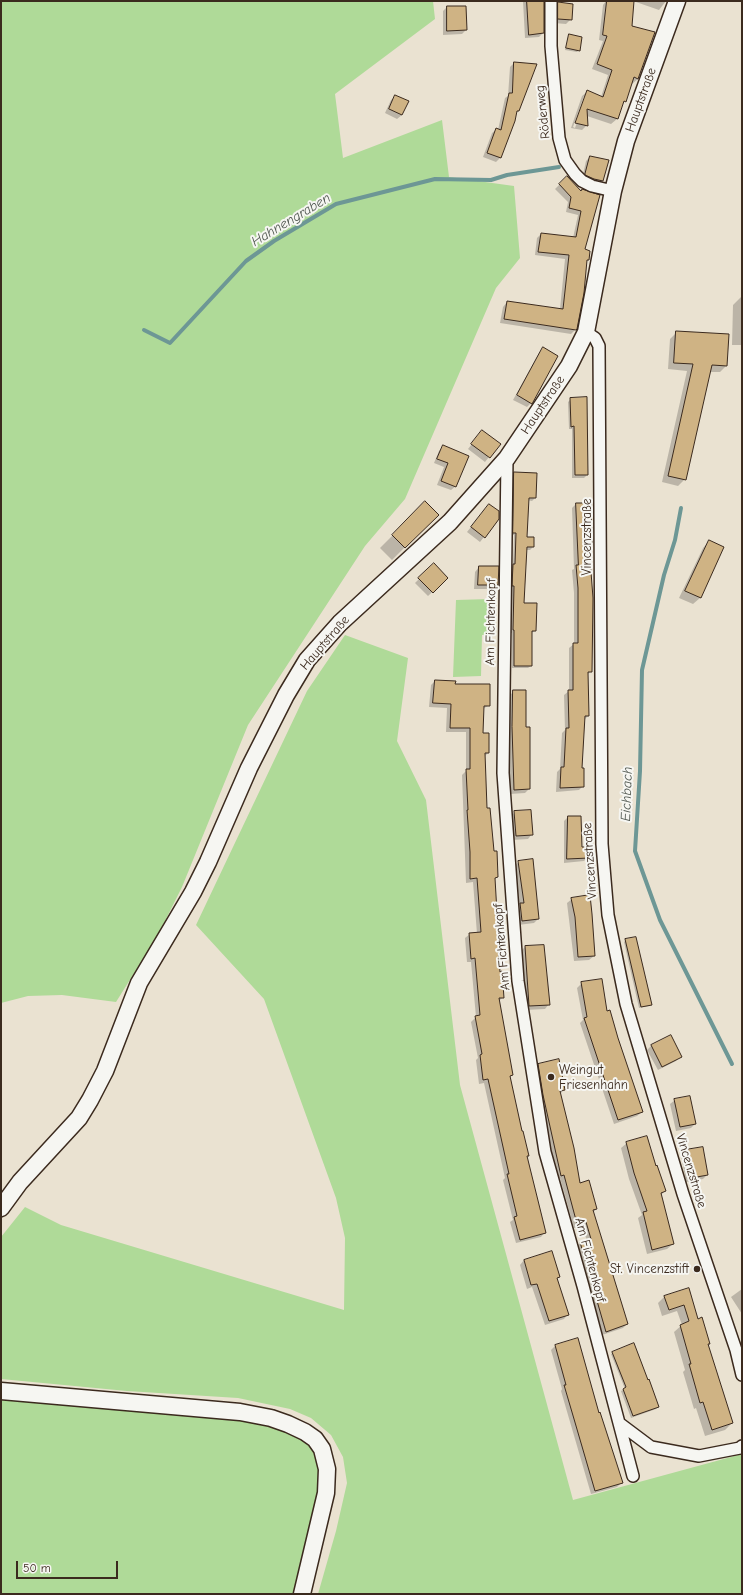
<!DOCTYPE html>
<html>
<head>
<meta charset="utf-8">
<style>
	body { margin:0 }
	#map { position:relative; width:743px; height:1595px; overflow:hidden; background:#eae2d1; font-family:"Comic Neue",sans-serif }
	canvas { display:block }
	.frame { position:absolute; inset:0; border:2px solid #3b2a1e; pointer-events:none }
	.scale { position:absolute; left:16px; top:1561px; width:102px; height:18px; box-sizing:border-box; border:2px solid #3b2a1e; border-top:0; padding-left:5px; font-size:12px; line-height:14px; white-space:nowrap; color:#3b2a1e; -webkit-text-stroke:3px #f6f6f2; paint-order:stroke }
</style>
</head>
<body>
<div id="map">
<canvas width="743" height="1595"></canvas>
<div class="frame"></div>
<div class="scale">50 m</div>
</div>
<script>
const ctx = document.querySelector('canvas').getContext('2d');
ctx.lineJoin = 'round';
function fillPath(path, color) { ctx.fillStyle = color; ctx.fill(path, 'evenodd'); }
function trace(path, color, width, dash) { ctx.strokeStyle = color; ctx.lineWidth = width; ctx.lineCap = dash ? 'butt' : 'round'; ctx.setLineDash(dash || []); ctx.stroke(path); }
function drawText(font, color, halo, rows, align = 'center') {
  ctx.font = font + ' "Comic Neue",sans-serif'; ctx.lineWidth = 4; ctx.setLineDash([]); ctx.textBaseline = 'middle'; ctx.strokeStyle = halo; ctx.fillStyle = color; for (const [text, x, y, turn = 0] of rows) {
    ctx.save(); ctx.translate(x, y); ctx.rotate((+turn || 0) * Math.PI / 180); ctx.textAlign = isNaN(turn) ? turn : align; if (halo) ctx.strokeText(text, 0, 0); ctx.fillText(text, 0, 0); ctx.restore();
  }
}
fillPath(new Path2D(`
	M1 1H433L435 19 335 94 343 158 442 120 449 177 514 186 520 258 496 288 405 499 365 546 248 725 182 887 158 935 116 1002 62 995 28 996 1 1003Z
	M490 599 492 634 482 635 481 676 453 677 456 600Z
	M345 635 408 658 397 741 426 800 460 1085 573 1500 742 1454V1594H318L336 1531 347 1483 343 1457 331 1435 311 1418 290 1409 238 1398 127 1391 1 1379V1237L25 1207 61 1225 344 1310 345 1238 336 1198 264 999 196 925 307 691Z
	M1 1396 236 1417 268 1425 303 1438 316 1456 321 1473 319 1495 296 1594H1Z`), '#afda98');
fillPath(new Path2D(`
	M523 1H542L543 33 539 37 525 38Z
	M606 1H666L659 10 633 1 631 26 638 79 632 84 631 83 625 101 621 105 617 119 611 124 587 116V125L582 130 571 128 582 96 588 91 601 97 608 75 592 69 603 41 599 40 603 5ZM584 96H586L575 128 573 127Z
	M558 3 571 19 566 24 554 23V7Z
	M447 7 466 30 462 34 443 35V11Z
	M569 35 579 50 577 52 565 50 568 37Z
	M514 63 518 111 516 112 500 158 496 162 483 157 492 133 497 129 498 130 505 98 508 96 510 67Z
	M396 96 402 115 397 119 385 113 391 100Z
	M590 157 607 161 602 181 598 185 582 179 586 161Z
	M567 177 581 191 584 250 588 260 586 262 575 330 571 334 500 323 503 307 507 302 560 309 565 259 535 255 537 238 541 234 573 238 578 215 566 212 568 202 555 189Z
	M742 235V261H741Z
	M742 296V345H732L733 305Z
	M677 332 726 366 720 372H710L685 479 678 486 662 482 687 371 668 369 670 339Z
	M543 349 531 403 527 407 513 400 539 353Z
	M571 399 587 475 584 478H572V429H569L568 402Z
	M482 431 499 444 485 462 468 449Z
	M443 447 456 486 451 490 437 485 444 467 434 463 439 451Z
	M514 473 535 498 532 501 527 500 526 538H533V547L530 550H526L523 604 535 631 531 633V666L528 668H512V633H511L512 588H510V568L513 565 514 535H511L512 476Z
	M425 503 437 515 392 560 380 548Z
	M576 504 591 545 588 548 591 671 587 675 588 716 584 720 581 769 583 786 579 790 556 792 557 772 560 769 562 733 565 730 564 695 569 691V648L574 644V593L572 570 574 569 572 508Z
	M485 509 498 519 480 542 467 532Z
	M709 541 723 548 700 598 693 604 679 598 703 548Z
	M434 564 447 578 428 596 415 583Z
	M479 567 497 585 493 589H474L475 572Z
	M435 681 455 682 454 685 489 705 483 709 482 734 488 753 484 757 486 810 497 877 494 880 495 914 499 973 503 997 499 1001 512 1075 510 1077 521 1132 528 1156 526 1157 545 1232 541 1237 516 1243 510 1222 513 1220 503 1180 505 1178 484 1083 479 1084 476 1060 478 1058 471 1022 476 1017 471 962H467L465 938 470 934H477L473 882 466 883 462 775 466 771V732H446L447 708 429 707 431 685Z
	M514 691 525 728 529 789 525 793 510 794 508 732 509 696Z
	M515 812 532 834 528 839 512 840 510 817Z
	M568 817 581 848 588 857 584 861 564 863V821Z
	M519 862 538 919 534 923 518 925 516 908 519 905 514 866Z
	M572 899 594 956 589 960 574 961 567 903Z
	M626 940 650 1004 649 1006 639 1008 624 942Z
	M543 946 549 1004 545 1009 525 1010 521 951 525 947Z
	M582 983 607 1012 642 1112 637 1116 614 1124 580 1023 583 1020 577 988Z
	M652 1045 680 1057 676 1061 658 1070 647 1050Z
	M539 1065 564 1090 560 1094 579 1184 596 1209 593 1213 627 1324 623 1328 602 1335 576 1247 580 1243 587 1241 582 1226 574 1228 560 1178 557 1179 539 1099 535 1069Z
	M675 1100 695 1124 691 1128 676 1131 670 1104Z
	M627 1143 655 1167 665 1191 661 1195 673 1244 667 1249 647 1254 638 1218 642 1215 629 1179 621 1148Z
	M686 1151 707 1175 703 1179 686 1182 681 1155Z
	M524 1260 559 1276 556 1279 568 1314 564 1319 545 1325 532 1287 527 1289 520 1265Z
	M688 1289 698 1320 709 1344 707 1345 732 1423 725 1430 705 1436 696 1408 694 1409 683 1372 685 1370 674 1332 682 1325 677 1311 662 1316 658 1303 665 1296Z
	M742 1289V1314L731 1297Z
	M555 1346 598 1414 622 1482 617 1487 591 1494 561 1391 562 1389 551 1350Z
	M613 1353 658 1407 656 1409 631 1418 621 1391 625 1389 611 1354Z`), '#0003');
trace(new Path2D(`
	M144 330 170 343 246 261 274 241 336 204 435 179 491 180 507 175 559 167
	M681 508 675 540 664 575 642 670 640 771 635 851 660 920 732 1064`), '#6d9795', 4);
const building = new Path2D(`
	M527 1H544V33L529 35Z
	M607 1H634L632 26 655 32 638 79 634 77 626 102 624 101 618 119 587 109 588 126 575 123 587 90 603 97 612 70 597 64 607 36 603 35Z
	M558 2 573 4 572 20 558 19Z
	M447 6H466L467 30 447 31Z
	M569 34 582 37 580 51 566 48Z
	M514 62 537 64 519 111H517L515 121 501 158 487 153 496 128 501 130 509 93H512Z
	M395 95 409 101 402 115 389 109Z
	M590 156 609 160 603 181 594 179 585 175Z
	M567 176 581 191 582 189 600 195 585 249 590 251 589 260H587L584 293 577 329 576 330 504 319 507 301 563 309 569 255 538 252 541 233 576 237 581 211 569 208 571 197 559 184Z
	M676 331 729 334 727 366 712 365 686 480 668 476 693 364 674 363Z
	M543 347 558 356 532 404 517 395Z
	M587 397 588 475H575L574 426 571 427 570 398Z
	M482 430 501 444 490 458 471 444Z
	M443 445 469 456 456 487 441 481 448 463 437 459Z
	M514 472 537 473 536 498H529L527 537H534V547H527L524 603H537L536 631H532V666H514V630H513L514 586H512L513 564H515L516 533H513Z
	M425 501 439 515 405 548 392 535Z
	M576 503H591L592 545 589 546 593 598 592 672H588L589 716H585L582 768H584V787L560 788 561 767H564L566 728H569L568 690H573V643H578V588L576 565H578Z
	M489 504 499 511V519L485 538 471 527Z
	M709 540 724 547 701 598 685 591Z
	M434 563 448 578 433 593 418 578Z
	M479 566H499L498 585H478Z
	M435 680 456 681 455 684H490V706H484L483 733H489V753H485L487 808H490L494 851H497L498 877 495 878 497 913H496L500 972 502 971 504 998H499L513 1075 510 1076 522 1131H523L529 1156H527L546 1233 520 1240 514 1217 517 1216 507 1174H509L488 1079 483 1080 480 1055 482 1054 475 1016 480 1015 475 958 471 959 469 933 481 932 477 878 470 879V852L467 810H468L466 769H470V728H450L451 704 433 703Z
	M513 690H526V727H530V789L514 790 512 727Z
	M531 810 533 835 516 836 514 811Z
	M568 816H581L582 847H589V858L567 859Z
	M533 859 539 919 522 921 520 903H524L518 861Z
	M590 895 592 914 595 956 578 957 575 917 571 898Z
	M636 937 652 1005 641 1007 625 939Z
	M544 945 550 1005 529 1006 525 946Z
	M602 979 607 1011 610 1010 618 1038 643 1112 618 1120 584 1018 587 1017 581 982Z
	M671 1035 682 1057 662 1067 651 1045Z
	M559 1059 565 1090 560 1091 574 1148 580 1183 589 1180 597 1209 593 1210 628 1324 606 1332 580 1242 591 1239 586 1222 577 1224 564 1175 561 1176 543 1095 538 1064Z
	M690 1096 696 1124 680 1127 674 1099Z
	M647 1136 656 1166 657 1165 666 1191 661 1193 674 1244 652 1250 643 1212 647 1211 634 1173 626 1142Z
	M703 1147 708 1175 691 1178 685 1150Z
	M552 1251 560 1277 557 1278 569 1315 549 1321 537 1284 531 1285 524 1260Z
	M689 1288 698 1319 702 1317 710 1344H708L733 1423 712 1430 703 1402 700 1403 689 1364H691L680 1325 689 1321 684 1305 669 1310 664 1296Z
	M578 1338 599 1413 600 1412 623 1483 595 1491 574 1419 564 1385H566L555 1345Z
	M634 1343 648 1380 649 1379 659 1407 633 1416 623 1389 626 1387 612 1352Z`);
fillPath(building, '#cfb384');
trace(building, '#3b2a1e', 1);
const street = new Path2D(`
	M551 1V46L559 138 565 160 575 174 582 181 592 186 613 191
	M586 332 595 338 599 346 602 844 608 915 626 1004 683 1194 736 1350 742 1375
	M507 458 503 773 518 981 545 1152 583 1286 619 1423 651 1447 699 1456 740 1448 742 1446
	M619 1423 633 1476`);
const secondary = new Path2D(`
	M1 1208 20 1182 79 1118 90 1100 105 1071 139 983 193 892 208 862 249 768 286 695 307 660 340 623 450 522 507 458 569 366 586 332 613 191 626 141 677 1
	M1 1391 240 1412 271 1418 288 1424 305 1432 315 1439 322 1449 327 1469 326 1493 302 1594`);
trace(street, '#3b2a1e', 14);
trace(secondary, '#3b2a1e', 19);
trace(street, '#f6f6f2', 11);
trace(secondary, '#f6f6f2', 16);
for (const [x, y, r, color] of [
	[551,1077,4,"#3b2a1e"],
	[697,1269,4,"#3b2a1e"]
]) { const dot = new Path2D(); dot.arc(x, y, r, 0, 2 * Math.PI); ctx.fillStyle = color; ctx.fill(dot); trace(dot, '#f6f6f2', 1.5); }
drawText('13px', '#3b2a1e', '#f6f6f2', [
	["Hauptstraße",641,100,-70],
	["Röderweg",543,112,-96],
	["Hauptstraße",543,405,-56],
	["Vincenzstraße",587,537,-90],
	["Am Fichtenkopf",491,622,-89],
	["Hauptstraße",325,643,-49],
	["Vincenzstraße",590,861,-94],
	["Am Fichtenkopf",502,947,-95],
	["Vincenzstraße",691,1171,73],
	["Am Fichtenkopf",590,1260,75]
]);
drawText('13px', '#3b2a1e', '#f6f6f2', [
	["Weingut",559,1070],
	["Friesenhahn",559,1085],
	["St. Vincenzstift",689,1269,"right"]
], 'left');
drawText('italic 14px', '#505750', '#f6f6f2', [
	["Hahnengraben",291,220,-31],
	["Eichbach",627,794,-88]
]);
</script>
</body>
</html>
